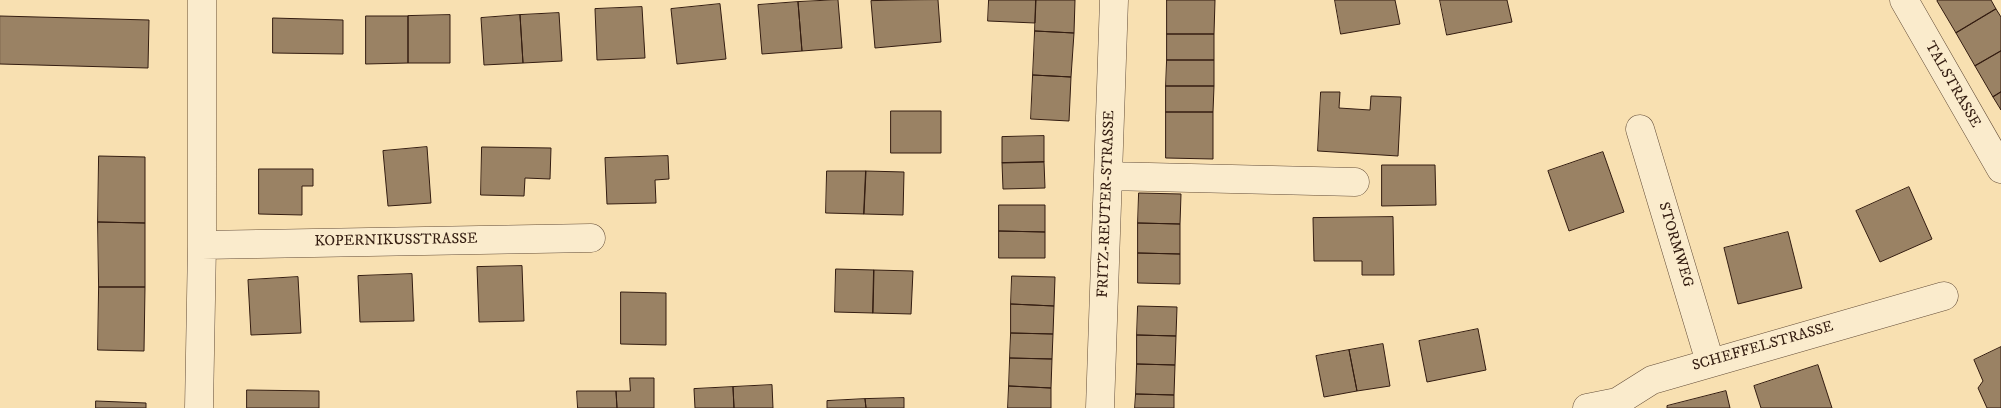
<!DOCTYPE html>
<html>
<head>
<meta charset="utf-8">
<style>
	body { margin:0 }
	canvas { display:block; background:#f8e0b1 }
</style>
</head>
<body>
<canvas width="2001" height="408"></canvas>
<script>
const ctx = document.querySelector('canvas').getContext('2d');
ctx.lineJoin = 'round';
function fillPath(path, color) { ctx.fillStyle = color; ctx.fill(path, 'evenodd'); }
function trace(path, color, width, dash) { ctx.strokeStyle = color; ctx.lineWidth = width; ctx.lineCap = dash ? 'butt' : 'round'; ctx.setLineDash(dash || []); ctx.stroke(path); }
function drawText(font, color, halo, rows, align = 'center') {
  ctx.font = font + ' "IM FELL DW Pica",serif'; ctx.lineWidth = 4.5; ctx.setLineDash([]); ctx.textBaseline = 'middle'; ctx.strokeStyle = halo; ctx.fillStyle = color; for (const [text, x, y, turn = 0] of rows) {
    ctx.save(); ctx.translate(x, y); ctx.rotate((+turn || 0) * Math.PI / 180); ctx.textAlign = isNaN(turn) ? turn : align; if (halo) ctx.strokeText(text, 0, 0); ctx.fillText(text, 0, 0); ctx.restore();
  }
}
const building = new Path2D(`
	M838 0 842 48 802 51 798 2Z
	M938 0 941 42 875 48 871 1Z
	M989 0H1036L1035 23 988 21Z
	M1036 0H1075L1074 33 1035 31Z
	M1167 0H1215L1214 34H1167Z
	M1335 0H1395L1400 24 1341 34Z
	M1440 0H1507L1512 22 1447 35Z
	M1939 0H1991L1996 9 1956 33 1937 1Z
	M798 2 802 51 762 54 758 5Z
	M720 4 726 59 677 64 671 9Z
	M642 7 645 58 597 60 595 9Z
	M1996 9 2001 17V51L1975 66 1956 33Z
	M559 13 562 61 523 63 520 15Z
	M450 15V63H408V16Z
	M520 15 523 63 484 65 481 18Z
	M0 16 149 20 148 68 0 64Z
	M366 16H408V63L366 64Z
	M273 18 343 20V54L273 53Z
	M1035 31 1074 33 1071 77 1033 75Z
	M1167 34H1214V60H1167Z
	M2001 51V92L1993 97 1975 66Z
	M1167 60H1214V86H1166Z
	M1033 75 1071 77 1069 121 1031 119Z
	M1166 86H1214L1213 112H1166Z
	M1321 92H1340L1339 108 1370 110 1371 96 1401 97 1398 156 1318 151Z
	M2001 92V110L1993 97Z
	M891 111H941V153H891Z
	M1166 112H1213V159L1166 158Z
	M1044 136V162L1002 163V137Z
	M427 147 431 203 388 206 383 151Z
	M482 147 551 148 550 179 525 178 524 196 481 195Z
	M1603 152 1624 212 1569 231 1548 171Z
	M99 156 145 157V223L98 222Z
	M668 156 669 179 655 180 656 203 607 204 605 158Z
	M1044 162 1045 188 1003 189 1002 163Z
	M1382 165H1435L1436 205 1382 206Z
	M259 169H313V186H302V215L259 214Z
	M827 171H866L864 214 826 213Z
	M866 171 904 172 903 215 864 214Z
	M1909 187 1932 239 1880 262 1856 211Z
	M1139 193 1181 194 1180 224 1138 223Z
	M999 205H1045V232L999 231Z
	M1393 217 1394 275H1362V261H1314L1313 218Z
	M98 222 145 223V287H99Z
	M1138 223 1180 224V254L1138 253Z
	M999 231 1045 232V258H999Z
	M1788 232 1802 288 1738 304 1724 248Z
	M1138 253 1180 254V284L1138 283Z
	M522 266 524 321 479 322 477 267Z
	M836 269 874 270 873 313 835 312Z
	M874 270 913 271 911 314 873 313Z
	M412 274 414 321 360 322 358 276Z
	M1012 276 1055 277 1054 306 1011 304Z
	M298 277 301 333 251 335 248 280Z
	M99 287H145L144 351 98 350Z
	M621 292 666 293V345L621 344Z
	M1011 304 1054 306 1053 334 1011 333Z
	M1138 306 1177 307 1176 336 1137 335Z
	M1478 329 1486 370 1427 382 1419 341Z
	M1011 333 1053 334 1052 359 1010 358Z
	M1137 335 1176 336 1175 365 1137 364Z
	M1383 344 1390 386 1357 391 1349 350Z
	M2001 347V408H1987L1978 388 1983 381 1974 360Z
	M1349 350 1357 391 1324 397 1316 356Z
	M1010 358 1052 359 1051 388 1009 386Z
	M1137 364 1175 365 1174 395 1136 394Z
	M1818 365 1832 408H1761L1754 386Z
	M630 378H654V408H617L616 391H630Z
	M772 385 773 408H734L733 387Z
	M1009 386 1051 388V408H1008Z
	M733 387 734 408H695L694 389Z
	M247 390 319 391V408H247Z
	M577 391H616L617 408H578Z
	M1726 391 1730 408H1667V406Z
	M1136 394 1174 395V408H1135Z
	M904 398V408H866L865 399Z
	M865 399 866 408H827V401Z
	M96 401 146 403V408H96Z`);
fillPath(building, '#9a8264');
trace(building, '#341d11', 1);
const minor = new Path2D(`
	M1904 0 2001 169
	M1640 129 1710 362
	M1108 176 1355 182
	M202 245 591 238
	M199 408 202 245V0
	M1100 408 1114 0
	M1587 408 1617 402 1652 380 1944 296`);
trace(minor, '#654e39', 29);
trace(minor, '#faebcc', 28);
drawText('15px', '#341d11', '#faebcc', [
	["TALSTRASSE",1952,85,60],
	["FRITZ-REUTER-STRASSE",1107,204,-88],
	["KOPERNIKUSSTRASSE",396,241,-1],
	["STORMWEG",1675,245,73],
	["SCHEFFELSTRASSE",1763,347,-16]
]);
</script>
</body>
</html>
